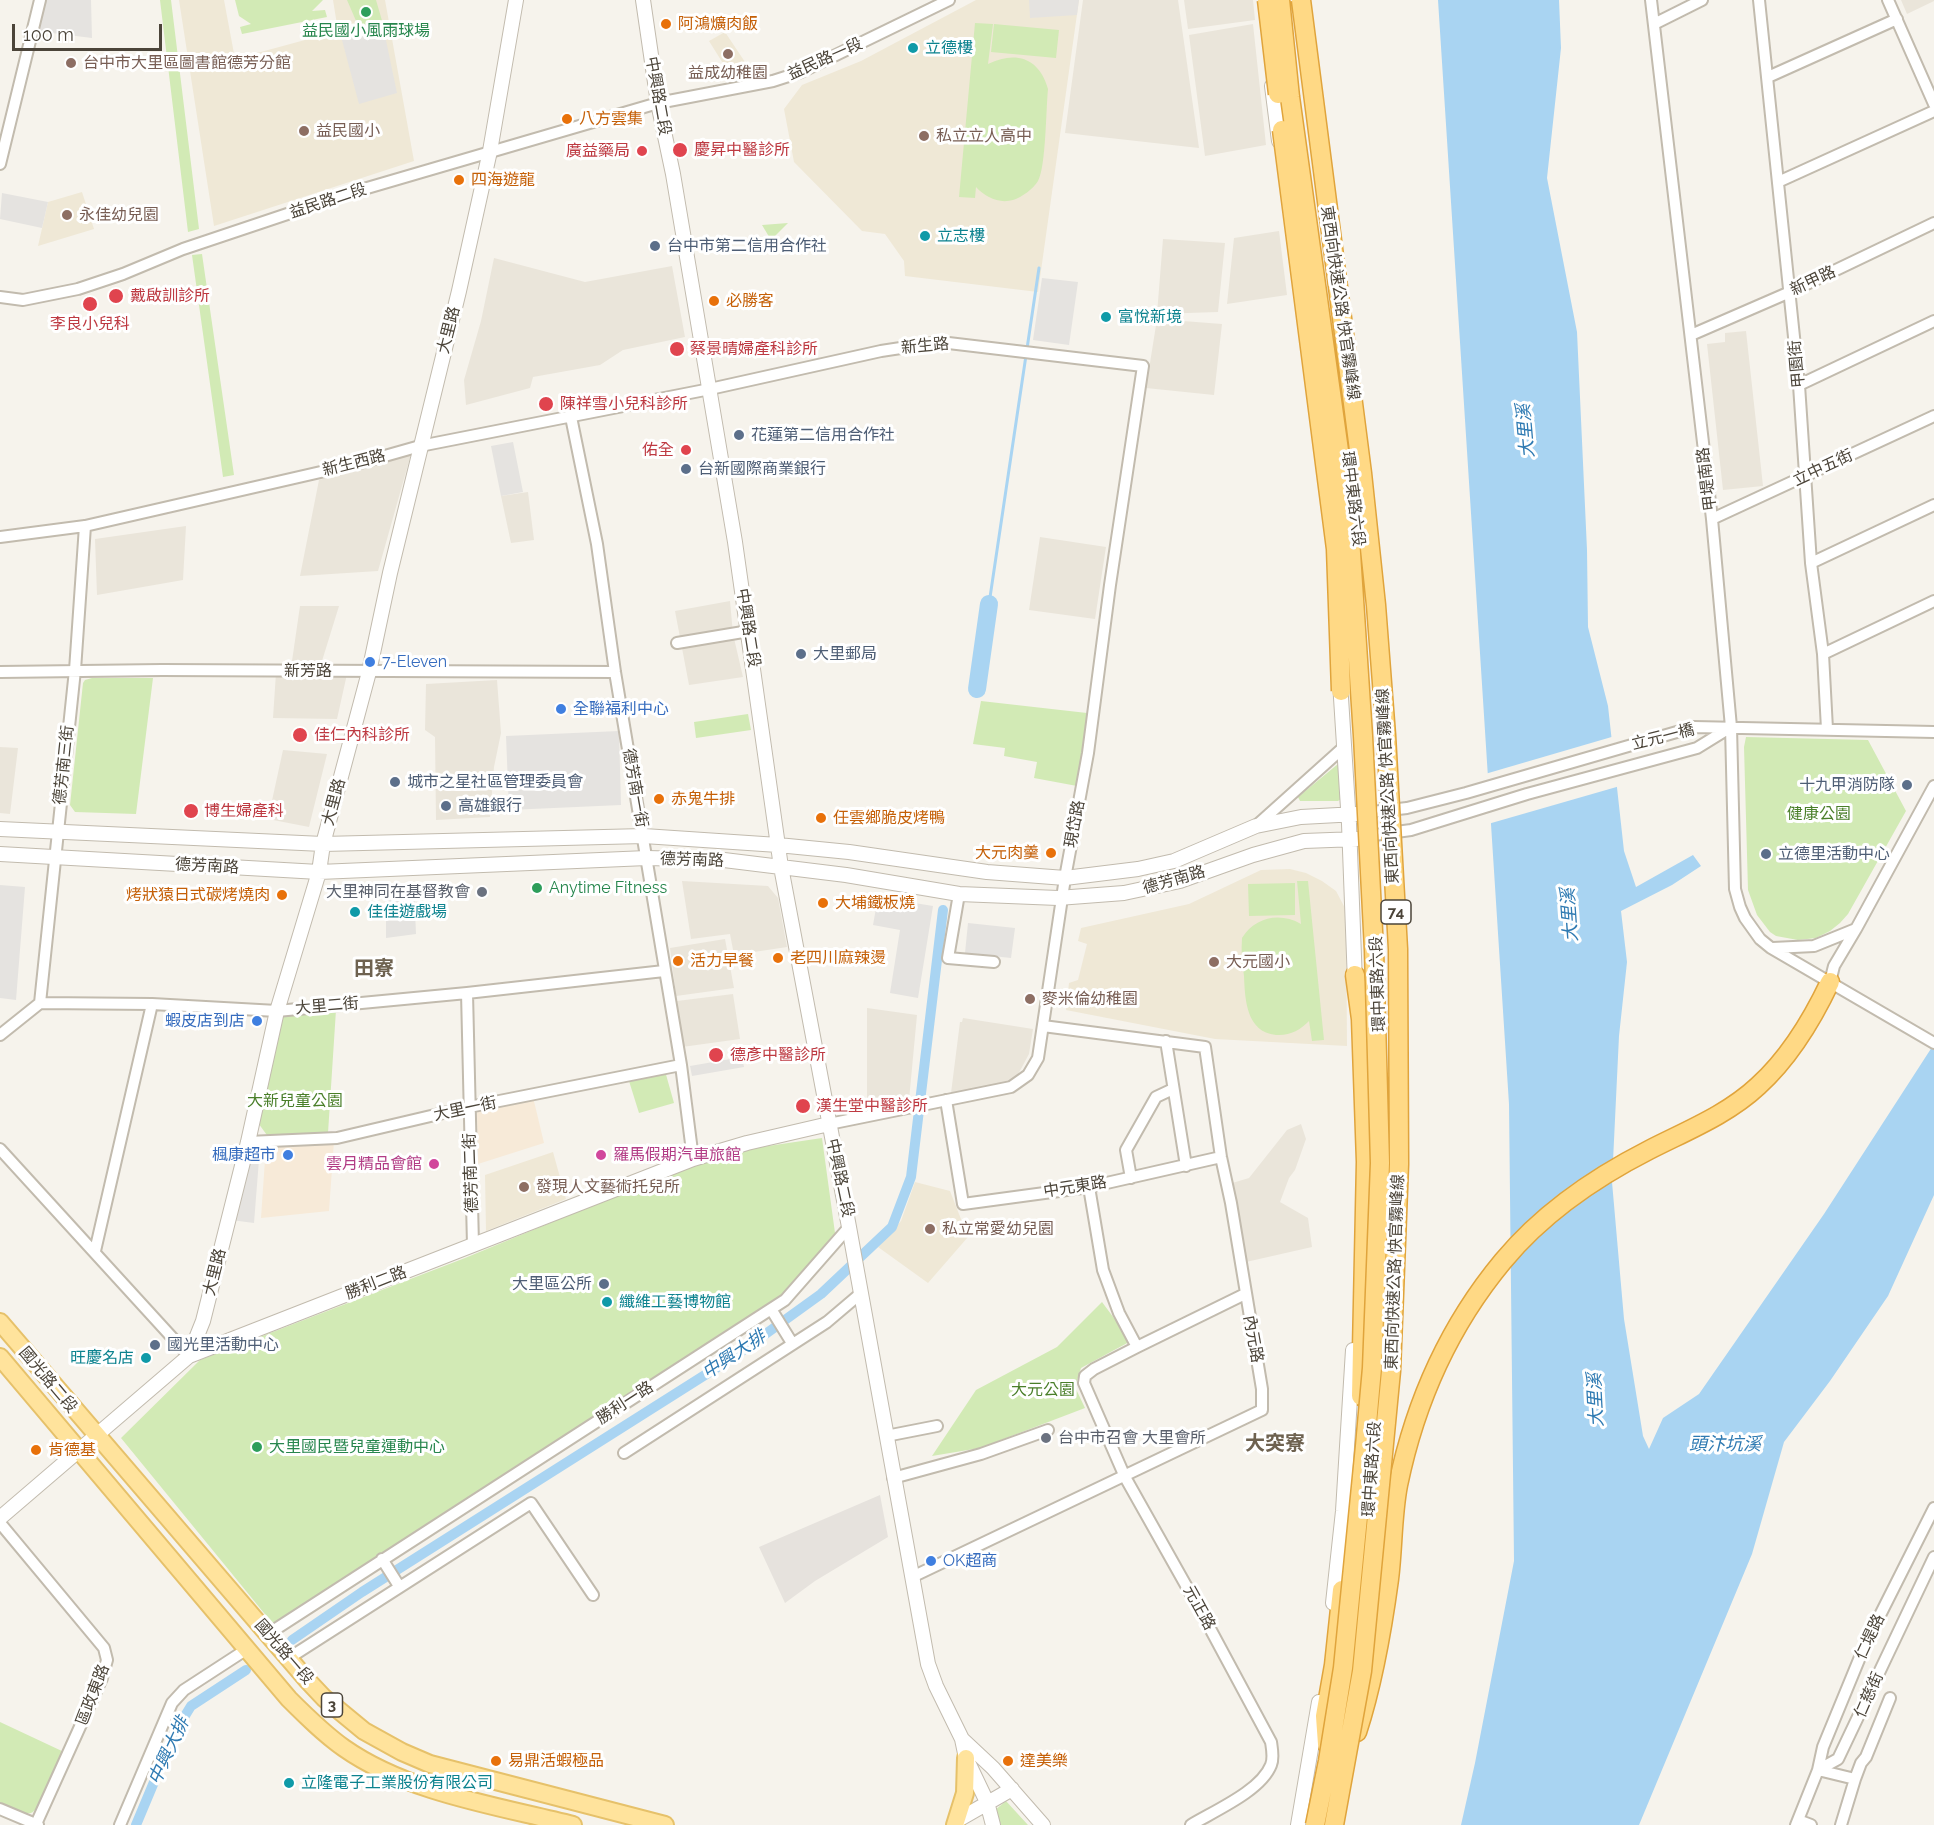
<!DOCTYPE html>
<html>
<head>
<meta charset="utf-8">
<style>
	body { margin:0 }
	#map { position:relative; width:1934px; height:1825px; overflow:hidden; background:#f6f3ec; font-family:Raleway,sans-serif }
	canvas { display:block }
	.scale { position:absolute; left:12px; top:24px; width:150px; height:27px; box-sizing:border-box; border:3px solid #4b4439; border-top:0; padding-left:8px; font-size:18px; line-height:21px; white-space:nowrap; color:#4b4439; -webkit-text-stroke:4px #fff; paint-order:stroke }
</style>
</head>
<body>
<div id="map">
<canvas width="1934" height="1825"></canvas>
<div class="scale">100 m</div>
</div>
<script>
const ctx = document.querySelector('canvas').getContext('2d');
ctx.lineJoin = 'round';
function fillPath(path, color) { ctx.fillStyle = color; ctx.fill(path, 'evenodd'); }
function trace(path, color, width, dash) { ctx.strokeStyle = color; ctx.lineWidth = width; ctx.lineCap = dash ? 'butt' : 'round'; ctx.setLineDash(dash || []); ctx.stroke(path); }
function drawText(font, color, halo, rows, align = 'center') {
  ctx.font = font + ' Raleway,"Noto Sans TC",sans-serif'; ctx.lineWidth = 6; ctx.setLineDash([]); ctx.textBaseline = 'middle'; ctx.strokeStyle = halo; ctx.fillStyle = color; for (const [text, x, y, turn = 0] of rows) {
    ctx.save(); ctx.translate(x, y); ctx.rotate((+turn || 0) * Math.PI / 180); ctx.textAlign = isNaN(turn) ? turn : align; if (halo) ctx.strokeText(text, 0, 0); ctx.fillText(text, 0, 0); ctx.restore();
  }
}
fillPath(new Path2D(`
	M1083 0H1178L1199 148 1065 133Z
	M1184 0H1253L1255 20 1188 29Z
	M1901 0H1934V1L1907 14Z
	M1253 24 1266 145 1205 156 1189 35Z
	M1279 231 1287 295 1227 304 1234 238Z
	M1163 239 1225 243 1218 312 1157 314Z
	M494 258 585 282 672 266 685 337 623 350 600 365 533 377 530 388 466 405 464 380 481 321Z
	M1157 319 1222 324 1214 395 1146 388Z
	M1746 331 1763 486 1723 490 1707 344 1725 342V333Z
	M411 454 378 571 300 576 319 480Z
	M528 492 534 540 511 543 501 496Z
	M186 526 183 580 97 595 95 539Z
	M1040 537 1106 547 1095 619 1029 610Z
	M730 601 733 634 743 677 689 685 675 611Z
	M300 606H339L322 661H292Z
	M276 673 347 674 337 719 273 718Z
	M497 680 501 733 494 767 490 817 436 820 435 737 425 730 426 684Z
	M0 747 18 748 10 814 0 813Z
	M283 750 327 754 309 827 268 819Z
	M682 881 768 886 778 898 787 947 734 955 730 934 691 939Z
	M725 939 734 988 676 996 670 948Z
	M733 994 740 1039 682 1047 677 1001Z
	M867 1008 917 1015 909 1100 867 1106Z
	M963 1018 1033 1029 1029 1054 1015 1080 951 1093 960 1022H962Z
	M1301 1124 1306 1139 1295 1170 1289 1178 1280 1202 1308 1218 1312 1247 1246 1262 1229 1184 1249 1178 1287 1130Z`), '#eae5da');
fillPath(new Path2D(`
	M533 1097 544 1143 478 1164 477 1113 480 1108Z
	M334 1141 329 1211 261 1218 266 1145Z`), '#f7ead8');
fillPath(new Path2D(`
	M747 140 749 148 726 152 725 145Z
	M880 1495 888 1537 815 1581 785 1603 759 1547Z`), '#e6e2dd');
fillPath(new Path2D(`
	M179 0H224L235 59 338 31 333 0H385L414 161 214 226Z
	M976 0H1079L1038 292 905 276 904 261 885 234 862 231 794 162 784 109 802 85 861 61Z
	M725 32 749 68 729 73 709 41Z
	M82 192 94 229 38 246 48 202Z
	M1290 869 1306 873 1322 881 1336 891 1346 910 1347 1046 1215 1039 1066 1010 1069 983 1078 980 1087 944 1078 941 1081 928 1189 904 1261 870Z
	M553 1152 566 1199 486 1231 485 1175Z
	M915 1182 950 1191 968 1237 928 1283 878 1247 901 1221Z`), '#efe8d6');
fillPath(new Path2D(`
	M160 0H171L199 229 188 232Z
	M235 0H323L312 11 325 10 327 17 242 34 240 27 251 24 239 16Z
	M347 0H376L383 24 360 30Z
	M975 23 993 24 988 64C1015 51 1039 57 1048 89 1046 108 1046 167 1038 181 1033 189 1022 197 1013 200 999 204 985 197 976 187L975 198 959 197Z
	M994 24 1059 30 1056 58 991 52Z
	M788 223 771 240 762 225Z
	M202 254 234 475 223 477 192 255Z
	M92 678H153L136 814 75 812 70 805 83 683 85 680Z
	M981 701 1087 713 1077 786 1034 778 1037 762 1004 756 1005 748 973 744Z
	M748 714 751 730 696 738 694 722Z
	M1746 737 1868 740 1906 811 1848 914 1840 923 1830 931 1816 938 1798 940 1776 936 1770 932 1757 915 1748 890 1744 747Z
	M1338 764 1341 799 1338 801H1300L1298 797Z
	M1297 881H1308L1324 1040 1312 1041 1309 1021C1300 1030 1290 1036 1276 1035 1246 1032 1245 999 1244 976 1242 963 1241 951 1242 938 1255 917 1280 912 1301 924Z
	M1295 883V915L1249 916 1248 884Z
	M336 1010 328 1133 269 1138 256 1120 280 1014Z
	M665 1071 674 1103 639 1113 629 1081Z
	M822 1138 835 1233 782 1295 273 1624 121 1438 200 1360 465 1258 693 1164 748 1149Z
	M1102 1302 1131 1341 1081 1368 1075 1387 1085 1408 980 1448 932 1456 976 1390 1057 1347Z
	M0 1722 64 1752C59 1764 41 1810 31 1813 21 1815 9 1806 0 1803Z
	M1006 1801 1028 1825H1001L995 1810Z`), '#d2eab5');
fillPath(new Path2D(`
	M44 0H91L92 38 36 31Z
	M1029 0H1079L1077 15 1030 18Z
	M383 26 397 93 359 104 342 40Z
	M2 193 48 202 42 228 0 219Z
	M1042 278 1078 282 1069 345 1033 340Z
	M513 442 523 492 501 496 491 446Z
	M619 731 621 805 509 810 506 736Z
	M0 885 25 887 16 1000 0 998Z
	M414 887 416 934 386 938V888Z
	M878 897 933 906 918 998 890 993 900 930 873 925Z
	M968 923 1015 928 1011 958 965 953Z
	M742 1057 744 1067 692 1076 690 1066Z
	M249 1146 260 1147 254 1223 231 1220Z`), '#e5e3e0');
fillPath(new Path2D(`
	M1438 0H1559L1561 48 1547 178 1577 332 1587 550 1588 627 1608 706 1624 851 1636 887 1693 855 1701 866 1672 885 1621 911 1627 962 1619 1036 1612 1182 1624 1319 1643 1436 1649 1449 1663 1418 1699 1394 1824 1214 1934 1044V1195L1888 1296 1830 1381 1784 1442 1752 1554 1639 1825H1461L1475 1763 1514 1561 1509 1104Z`), '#a9d4f2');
fillPath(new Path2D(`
	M1615 736 1620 786 1488 824 1485 774Z`), '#f6f3ec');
trace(new Path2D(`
	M727 72 741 82
	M989 604 1039 268`), '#a9d4f2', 3);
trace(new Path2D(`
	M292 1640 362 1592 735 1356 821 1294 892 1227 911 1177 943 910
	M136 1825 175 1732 191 1706 246 1670`), '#a9d4f2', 10);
trace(new Path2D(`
	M977 689 989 604`), '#a9d4f2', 18);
const minor = new Path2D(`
	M1651 0 1712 519 1731 727 1735 889 1740 907 1745 918 1760 939 1771 948 1934 1043
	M1759 0 1799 385 1811 563 1823 654 1827 729
	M1888 0 1934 104
	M1654 24 1702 0
	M1768 77 1897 19
	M0 164 40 0
	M1778 182 1934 111
	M0 297 23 300 78 289 123 274 183 249 350 193 658 103 773 81 801 72 949 0
	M1691 335 1790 292 1934 223
	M1799 385 1934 321
	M571 417 597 544 615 672 681 1065 693 1159
	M1712 519 1934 416
	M0 537 85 526 360 463 420 446 710 389 881 351 940 342 1143 366 1110 585 1088 753 1065 878 1038 1058 1028 1075 1011 1087 829 1124
	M1811 563 1934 505
	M677 643 749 631
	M1823 654 1934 601
	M0 672 162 670 615 672
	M1372 812 1407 808 1466 793 1694 727 1934 732
	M1256 826 1344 747
	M1374 835 1411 830 1527 794 1697 748 1731 727
	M959 894 948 958 994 962
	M1773 948 1814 946 1856 929
	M1830 982 1834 966 1856 929 1934 786
	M467 993 473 1245
	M40 1003 75 670 85 526
	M0 1035 40 1003 152 1004 277 1011 467 993 664 971
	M1166 1041 1186 1166
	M946 1100 963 1204 1089 1187 1221 1157
	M248 1142 337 1138 469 1107 681 1065
	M0 1149 189 1356
	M1131 1178 1126 1150 1156 1097 1173 1089
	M1089 1187 1103 1270 1119 1313 1137 1347
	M95 1251 152 1004
	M771 1309 792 1343
	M886 1436 937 1426
	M624 1453 827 1322 860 1294
	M893 1478 981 1454 1048 1430
	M0 1523 104 1648 107 1660 102 1678 36 1824
	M382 1559 399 1586
	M912 1577 1262 1410V1389L1231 1203 1221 1157 1205 1047 1043 1026
	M268 1634 785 1300 849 1227
	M289 1658 531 1503 593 1595
	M1818 1770 1838 1759 1934 1557
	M1818 1770 1855 1779 1841 1825
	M1855 1779 1861 1763 1866 1757 1890 1698
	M0 1809 38 1825
	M1798 1820 1811 1825
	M120 1825 172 1703 184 1690 247 1649
	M1191 1825C1214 1811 1261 1791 1271 1765 1274 1758 1272 1749 1271 1742L1206 1621 1125 1477 1084 1383 1085 1376 1094 1369 1137 1347 1245 1294
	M1796 1825 1818 1770 1823 1747 1865 1645 1934 1508`);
const tertiary = new Path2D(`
	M643 0 658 103 673 174 735 542 781 867 849 1227 928 1664 936 1686 962 1739 966 1758 987 1802 993 1825
	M1272 86 1279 141
	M1334 348 1343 415
	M1340 682 1349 824 1355 983
	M0 829 323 844 644 836 778 845 849 852 987 872 1065 878 1138 869 1174 861 1256 826 1301 817 1357 814
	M0 854 319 872 647 858 724 860 846 875 959 894 1058 898 1124 893 1180 881 1253 855 1304 841 1357 839
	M189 1356 693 1159 747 1143 829 1124
	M0 1518 189 1356 203 1321 248 1142 277 1011 319 872 323 844 369 672 390 573 459 291 490 151 516 0
	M1367 1526 1373 1455
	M1333 1603 1343 1511 1353 1350
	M1346 1711 1356 1641
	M962 1739 993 1768 1043 1825
	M958 1820 1012 1789
	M1298 1825 1319 1702`);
const primary = new Path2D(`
	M0 1322 308 1681 324 1698 364 1731 402 1752 430 1764 665 1825
	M0 1357 289 1699C306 1716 324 1734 344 1748 408 1793 498 1806 573 1825
	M955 1825 965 1793 966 1758`);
const trunk = new Path2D(`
	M1355 975 1361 1019 1366 1162 1361 1396
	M1357 1732C1373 1683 1382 1631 1389 1579 1393 1548 1392 1516 1398 1485 1415 1403 1449 1326 1503 1261 1542 1214 1594 1178 1649 1150 1686 1131 1727 1115 1758 1086 1789 1058 1812 1020 1830 982
	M1327 1744 1325 1716 1334 1665 1342 1590`);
trace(minor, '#c2bbae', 14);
trace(tertiary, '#c2bbae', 16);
trace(primary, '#e6c16a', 20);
trace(trunk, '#e0a43c', 21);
trace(minor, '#fff', 10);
trace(tertiary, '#fff', 14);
trace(primary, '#ffe39c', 16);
trace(trunk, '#ffd985', 18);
const trunkBridge = new Path2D(`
	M1267 0 1278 94
	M1280 0 1290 97 1349 523 1363 736 1374 950 1380 1163 1372 1368 1365 1446 1343 1668 1328 1761 1315 1825
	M1301 0 1362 473 1376 605 1386 735 1398 949 1399 1164 1391 1371 1362 1671 1334 1825
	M1282 130 1336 549 1341 691`);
trace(trunkBridge, '#e0a43c', 21, []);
trace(trunkBridge, '#ffd985', 18);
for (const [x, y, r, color] of [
	[366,12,6,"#2e9e5b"],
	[666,24,6,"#e8710a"],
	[913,48,6,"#0f9aa8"],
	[728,54,6,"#8d6e63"],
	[71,63,6,"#8d6e63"],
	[567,119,6,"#e8710a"],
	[304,131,6,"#8d6e63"],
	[924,136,6,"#8d6e63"],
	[680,150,8,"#e0444e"],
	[642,151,6,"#e0444e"],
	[459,180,6,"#e8710a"],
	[67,215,6,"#8d6e63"],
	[925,236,6,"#0f9aa8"],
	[655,246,6,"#5c6f8a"],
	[116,296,8,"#e0444e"],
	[714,301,6,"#e8710a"],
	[90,304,8,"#e0444e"],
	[1106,317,6,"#0f9aa8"],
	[677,349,8,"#e0444e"],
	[546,404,8,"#e0444e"],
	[739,435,6,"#5c6f8a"],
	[686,450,6,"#e0444e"],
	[686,469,6,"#5c6f8a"],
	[801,654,6,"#5c6f8a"],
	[370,662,6,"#3f7fe0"],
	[561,709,6,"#3f7fe0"],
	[300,735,8,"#e0444e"],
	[395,782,6,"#5c6f8a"],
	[1907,785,6,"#5c6f8a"],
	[659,799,6,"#e8710a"],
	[446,806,6,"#5c6f8a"],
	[191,811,8,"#e0444e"],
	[821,818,6,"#e8710a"],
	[1051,853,6,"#e8710a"],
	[1766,854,6,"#5c6f8a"],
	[537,888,6,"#2e9e5b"],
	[482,892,6,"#6b7280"],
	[282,895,6,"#e8710a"],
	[823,903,6,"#e8710a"],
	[355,912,6,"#0f9aa8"],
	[778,958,6,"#e8710a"],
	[678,961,6,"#e8710a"],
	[1214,962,6,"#8d6e63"],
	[1030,999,6,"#8d6e63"],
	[257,1021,6,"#3f7fe0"],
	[716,1055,8,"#e0444e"],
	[803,1106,8,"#e0444e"],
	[288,1155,6,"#3f7fe0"],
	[601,1155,6,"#d1479c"],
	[434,1164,6,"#d1479c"],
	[524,1187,6,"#8d6e63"],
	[930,1229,6,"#8d6e63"],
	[604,1284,6,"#5c6f8a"],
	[607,1302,6,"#0f9aa8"],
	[155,1345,6,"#5c6f8a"],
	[146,1358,6,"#0f9aa8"],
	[1046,1438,6,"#6b7280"],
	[257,1447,6,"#2e9e5b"],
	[36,1450,6,"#e8710a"],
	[931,1561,6,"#3f7fe0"],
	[496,1761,6,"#e8710a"],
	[1008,1761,6,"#e8710a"],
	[289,1783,6,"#0f9aa8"]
]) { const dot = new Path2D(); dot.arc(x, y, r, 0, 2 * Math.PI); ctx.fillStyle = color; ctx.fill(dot); trace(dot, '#fff', 2); }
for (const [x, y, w] of [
	[1396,912,30],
	[332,1705,21]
]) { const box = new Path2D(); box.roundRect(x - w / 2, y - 12, w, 24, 4.5); ctx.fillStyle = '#fff'; ctx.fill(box); trace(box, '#4b4439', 1.5); }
drawText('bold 15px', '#4b4439', null, [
	["74",1396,912],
	["3",332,1705]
]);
drawText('16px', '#c56008', '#fff', [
	["阿鴻爌肉飯",678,24],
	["八方雲集",579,119],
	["四海遊龍",471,180],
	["必勝客",726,301],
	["赤鬼牛排",671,799],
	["任雲鄉脆皮烤鴨",833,818],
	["大元肉羹",1039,853,"right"],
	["烤狀猿日式碳烤燒肉",270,895,"right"],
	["大埔鐵板燒",835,903],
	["老四川麻辣燙",790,958],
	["活力早餐",690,961],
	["肯德基",48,1450],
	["易鼎活蝦極品",508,1761],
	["達美樂",1020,1761]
], 'left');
drawText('16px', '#27864d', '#fff', [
	["益民國小風雨球場",366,31,"center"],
	["Anytime Fitness",549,888],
	["大里國民暨兒童運動中心",269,1447]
], 'left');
drawText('16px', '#0d838f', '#fff', [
	["立德樓",925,48],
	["立志樓",937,236],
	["富悅新境",1118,317],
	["佳佳遊戲場",367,912],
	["纖維工藝博物館",619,1302],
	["旺慶名店",134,1358,"right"],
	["立隆電子工業股份有限公司",301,1783]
], 'left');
drawText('16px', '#4b4439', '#fff', [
	["益民路一段",825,59,-24],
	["中興路二段",658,96,80],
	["益民路二段",328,201,-18],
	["新甲路",1813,281,-25],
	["東西向快速公路 快官霧峰線",1340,303,82],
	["大里路",449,330,-76],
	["新生路",925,346,-5],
	["甲園街",1797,364,-95],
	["新生西路",354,463,-14],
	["立中五街",1823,468,-25],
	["甲堤南路",1707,479,-97],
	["環中東路六段",1353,499,83],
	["中興路二段",748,628,81],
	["新芳路",308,671],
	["立元一橋",1663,737,-14],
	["德芳南三街",64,765,-84],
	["東西向快速公路 快官霧峰線",1388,786,-93],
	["德芳南一街",635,788,80],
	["大里路",334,802,-75],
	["現岱路",1075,824,-80],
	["德芳南路",692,860,2],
	["德芳南路",207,866,3],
	["德芳南路",1174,880,-16],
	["環中東路六段",1378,984,-92],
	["大里二街",327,1006,-5],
	["大里一街",465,1109,-12],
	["德芳南二街",471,1173,-92],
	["中興路二段",840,1178,78],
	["中元東路",1075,1187,-9],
	["大里路",215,1272,-76],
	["東西向快速公路 快官霧峰線",1395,1272,-88],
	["勝利二路",376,1283,-21],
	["內元路",1253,1339,80],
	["國光路二段",48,1380,50],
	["勝利一路",625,1403,-33],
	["環中東路六段",1372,1469,-86],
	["元正路",1199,1608,61],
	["仁堤路",1870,1637,-65],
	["國光路一段",284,1652,49],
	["區政東路",93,1695,-69],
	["仁慈街",1869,1695,-66]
]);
drawText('16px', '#785e54', '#fff', [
	["台中市大里區圖書館德芳分館",83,63],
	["益成幼稚園",728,73,"center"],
	["益民國小",316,131],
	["私立立人高中",936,136],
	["永佳幼兒園",79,215],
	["大元國小",1226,962],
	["麥米倫幼稚園",1042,999],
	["發現人文藝術托兒所",536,1187],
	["私立常愛幼兒園",942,1229]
], 'left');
drawText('16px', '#be3a42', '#fff', [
	["慶昇中醫診所",694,150],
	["廣益藥局",630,151,"right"],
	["戴啟訓診所",130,296],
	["李良小兒科",90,324,"center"],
	["蔡景晴婦產科診所",690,349],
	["陳祥雪小兒科診所",560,404],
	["佑全",674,450,"right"],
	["佳仁內科診所",314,735],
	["博生婦產科",204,811],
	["德彥中醫診所",730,1055],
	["漢生堂中醫診所",816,1106]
], 'left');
drawText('16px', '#4e5e75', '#fff', [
	["台中市第二信用合作社",667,246],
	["花蓮第二信用合作社",751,435],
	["台新國際商業銀行",698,469],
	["大里郵局",813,654],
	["城市之星社區管理委員會",407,782],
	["十九甲消防隊",1895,785,"right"],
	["高雄銀行",458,806],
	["立德里活動中心",1778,854],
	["大里區公所",592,1284,"right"],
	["國光里活動中心",167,1345]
], 'left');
drawText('16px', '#366cbe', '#fff', [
	["7-Eleven",382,662],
	["全聯福利中心",573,709],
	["蝦皮店到店",245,1021,"right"],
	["楓康超市",276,1155,"right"],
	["OK超商",943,1561]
], 'left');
drawText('16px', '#4a7f2a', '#fff', [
	["健康公園",1819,814],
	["大新兒童公園",295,1101],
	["大元公園",1043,1390]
]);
drawText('16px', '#5b616d', '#fff', [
	["大里神同在基督教會",470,892],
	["台中市召會 大里會所",1058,1438,"left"]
], 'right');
drawText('16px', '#b23c85', '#fff', [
	["羅馬假期汽車旅館",613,1155],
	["雲月精品會館",422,1164,"right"]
], 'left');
drawText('italic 18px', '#2e7ab2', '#fff', [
	["大里溪",1526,431,-95],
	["大里溪",1570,915,-94],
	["中興大排",734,1355,-34],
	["大里溪",1596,1400,-93],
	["頭汴坑溪",1725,1445],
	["中興大排",169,1751,-65]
]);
drawText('bold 20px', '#6e6250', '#fff', [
	["田寮",374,969],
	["大突寮",1275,1444]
]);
</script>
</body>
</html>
